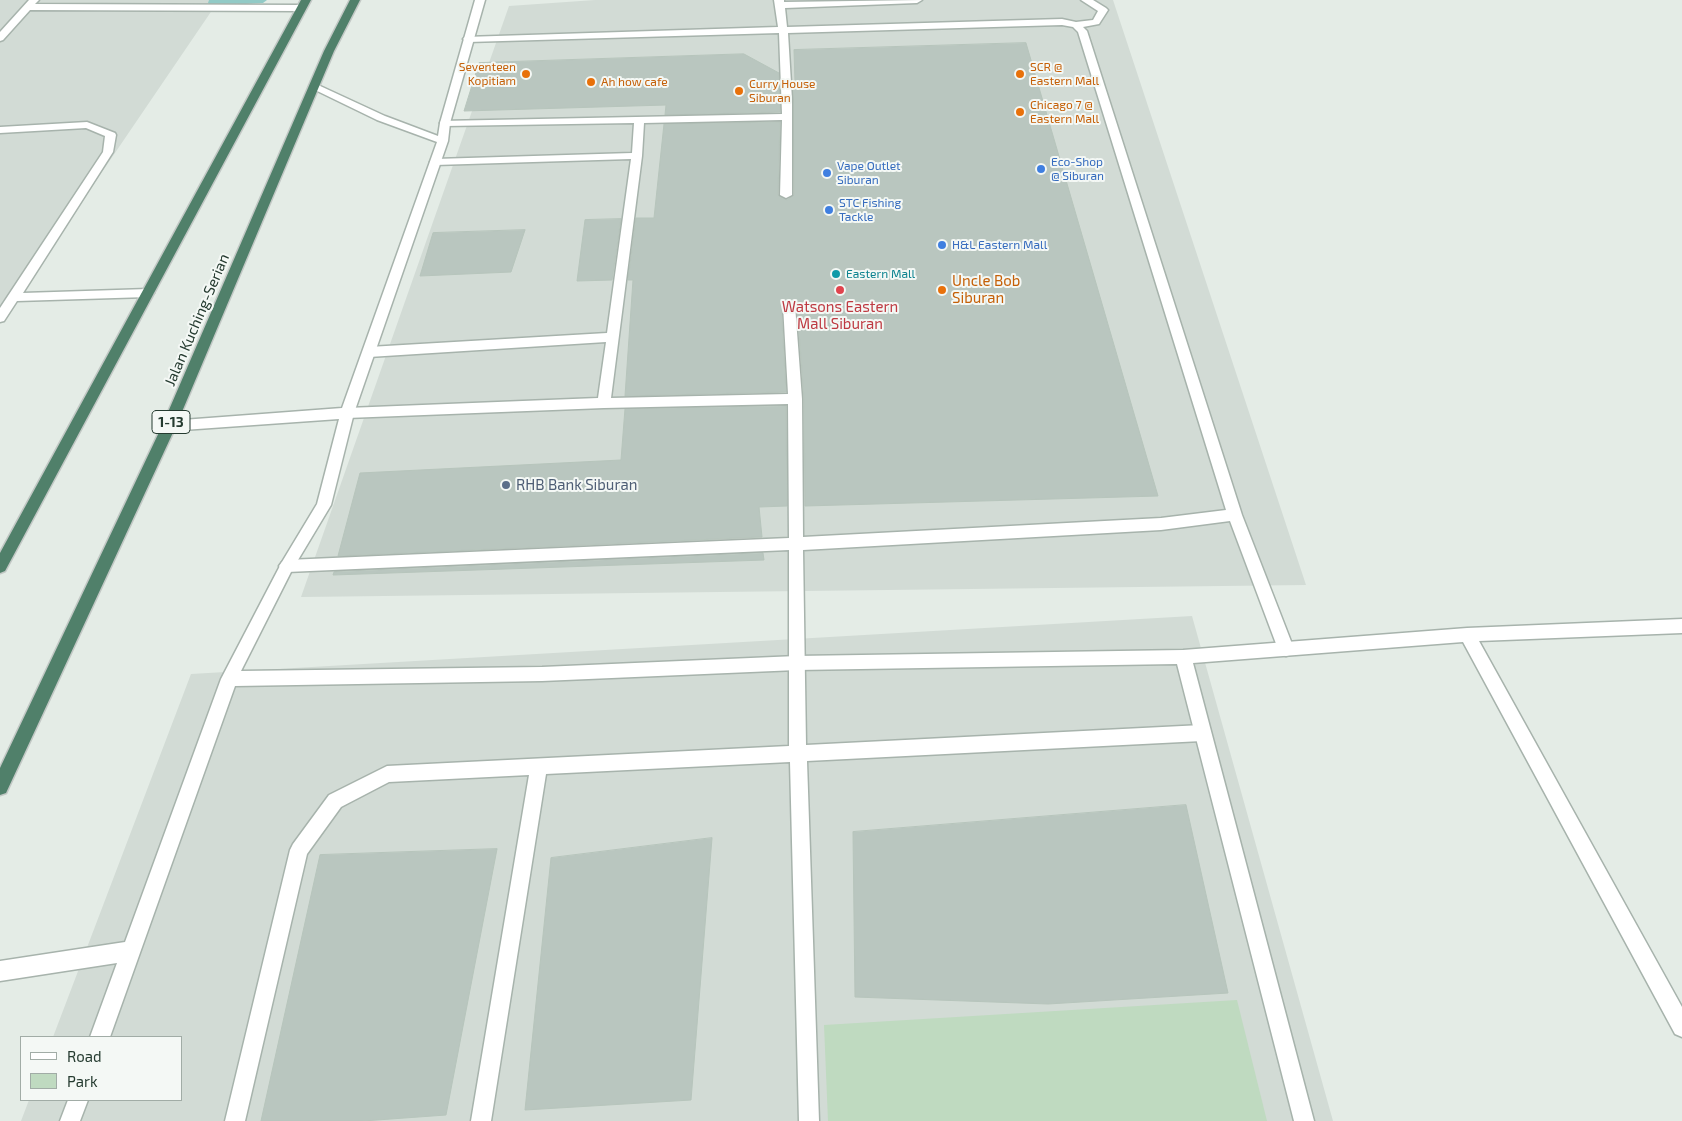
<!DOCTYPE html>
<html>
<head>
<meta charset="utf-8">
<style>
	body { margin:0 }
	#map { position:relative; width:1682px; height:1121px; overflow:hidden; background:#e4ece6; font-family:"Exo 2",sans-serif }
	canvas { display:block }
	.legend { position:absolute; left:20px; top:1036px; width:162px; height:65px; box-sizing:border-box; background:#f4f8f5; border:1px solid #a1aca6; margin:0; padding:6px 9px; list-style:none; font-size:15px; color:#253b30 }
	.legend li { display:flex; align-items:center; gap:10px; height:25px }
	.legend b { width:25px; border:1px solid #a1aca6 }
</style>
</head>
<body>
<div id="map">
<canvas width="1682" height="1121"></canvas>
<ul class="legend">
<li><b style="height:6px;background:#fff"></b>Road</li>
<li><b style="height:14px;background:#bfdac0"></b>Park</li>
</ul>
</div>
<script>
const ctx = document.querySelector('canvas').getContext('2d');
ctx.lineJoin = 'round';
function fillPath(path, color) { ctx.fillStyle = color; ctx.fill(path, 'evenodd'); }
function trace(path, color, width, dash) { ctx.strokeStyle = color; ctx.lineWidth = width; ctx.lineCap = dash ? 'butt' : 'round'; ctx.setLineDash(dash || []); ctx.stroke(path); }
function drawText(font, color, halo, rows, align = 'center') {
  ctx.font = font + ' "Exo 2",sans-serif'; ctx.lineWidth = 4; ctx.setLineDash([]); ctx.textBaseline = 'middle'; ctx.strokeStyle = halo; ctx.fillStyle = color; for (const [text, x, y, turn = 0] of rows) {
    ctx.save(); ctx.translate(x, y); ctx.rotate((+turn || 0) * Math.PI / 180); ctx.textAlign = isNaN(turn) ? turn : align; if (halo) ctx.strokeText(text, 0, 0); ctx.fillText(text, 0, 0); ctx.restore();
  }
}
fillPath(new Path2D(`
	M0 0H219L0 322Z
	M595 0H1113L1306 585 301 597 509 6Z
	M1192 616 1333 1121H21L29 1100H181V1037H53L191 674Z`), '#d2dbd5');
fillPath(new Path2D(`
	M1237 1000 1267 1121H828L824 1025Z`), '#bfdac0');
fillPath(new Path2D(`
	M209 0H267L263 3 212 6 208 3Z`), '#92cac6');
const building = new Path2D(`
	M1026 43 1158 496 805 506 804 399 797 305 790 299 781 305 786 392 625 396 633 280H628L636 218H654L664 124 780 122 778 195 787 200 794 195 793 81 795 82 794 50Z
	M744 54 779 73 780 112 665 115 666 105 464 111 479 63Z
	M621 219 612 280 577 281 585 220Z
	M525 230 511 272 420 276 433 233Z
	M786 406 787 506 759 507 762 537 338 556 360 473 621 460 625 409Z
	M763 553 764 560 333 575 334 572Z
	M1186 805 1228 993 1048 1004 855 997 853 832Z
	M712 838 691 1100 525 1110 551 858Z
	M497 849 446 1115 363 1121H261L320 855Z`);
fillPath(building, '#b9c6bf');
trace(building, '#b7c5bc', 1);
const service = new Path2D(`
	M774 0H784V2L922 0 917 3 785 8 787 27 1062 19 1076 22 1093 20 1098 11 1081 0H1093L1106 8 1108 10 1099 24 1083 27 1087 31 1242 515 1294 649 1292 654 1286 656 1280 654 1278 649 1230 521 1161 530 803 550 806 745 1202 725 1208 727 1210 733 1208 739 1202 741 807 761 819 1121H799L790 762 546 774 491 1121H471L529 775 389 782 341 807 307 854 245 1121H225L290 850 293 844 329 795 387 766 789 746V550L287 572 282 570 279 566 282 562 287 560 789 538 788 404 604 408 347 418 342 417 340 413 342 409 347 408 598 398 606 342 369 357 364 355 363 352 364 349 369 347 607 333 631 159 435 165 430 162 435 159 632 153 634 123 445 126 440 123 441 121 782 114 779 33 468 42 463 39 465 37 778 27ZM1062 25 1073 27 1078 32 1226 510 1161 518 803 537 802 399 795 305 789 301 783 305 788 394 611 398 642 156 644 123 782 120 780 195 786 198 792 195V100L788 33Z`);
const minor = new Path2D(`
	M29 0H39L35 4 301 5 306 8 301 11 30 10 3 40 0 41V32Z
	M475 0H485L450 123 448 141 354 413 331 505 292 570 241 671 542 667 797 656 1183 650 1467 628 1682 619V633L1479 641 1682 1007V1037L1675 1034 1463 642 1193 663 1314 1121H1294L1177 664 797 670 542 681 235 686 110 1037H90L117 963 0 981V961L125 942 221 679 282 562 317 504 339 419 169 431 164 430 162 426 164 422 169 421 342 408 437 142 377 120 309 87 310 85H318L385 116 438 136 440 123Z
	M87 122 115 133 116 135 113 152 23 293 148 289 154 293 148 297 17 301 4 321 0 322V308L103 152 105 136 86 128 0 133V127Z
	M68 1100H88L80 1121H60Z`);
const trunk = new Path2D(`
	M301 0H311L5 571 0 573V553Z
	M350 0H360L334 51 176 426 6 793 0 795V768L162 426 324 51Z`);
trace(service, '#a7b3ac', 3);
trace(minor, '#a7b3ac', 3);
trace(trunk, '#c2c8c5', 3);
fillPath(service, '#fff');
fillPath(minor, '#fff');
fillPath(trunk, '#50806a');
for (const [x, y, r, color] of [
	[526,74,5,"#e8710a"],
	[1020,74,5,"#e8710a"],
	[591,82,5,"#e8710a"],
	[739,91,5,"#e8710a"],
	[1020,112,5,"#e8710a"],
	[1041,169,5,"#3f7fe0"],
	[827,173,5,"#3f7fe0"],
	[829,210,5,"#3f7fe0"],
	[942,245,5,"#3f7fe0"],
	[836,274,5,"#0f9aa8"],
	[840,290,5,"#e0444e"],
	[942,290,5,"#e8710a"],
	[506,485,5,"#5c6f8a"]
]) { const dot = new Path2D(); dot.arc(x, y, r, 0, 2 * Math.PI); ctx.fillStyle = color; ctx.fill(dot); trace(dot, '#f4f8f5', 2); }
drawText('12px', '#c56008', '#f4f8f5', [
	["Seventeen",516,67,"right"],
	["Kopitiam",516,81,"right"],
	["SCR @",1030,67],
	["Eastern Mall",1030,81],
	["Ah how cafe",601,82],
	["Curry House",749,84],
	["Siburan",749,98],
	["Chicago 7 @",1030,105],
	["Eastern Mall",1030,119]
], 'left');
drawText('12px', '#366cbe', '#f4f8f5', [
	["Eco-Shop",1051,162],
	["@ Siburan",1051,176],
	["Vape Outlet",837,166],
	["Siburan",837,180],
	["STC Fishing",839,203],
	["Tackle",839,217],
	["H&L Eastern Mall",952,245]
], 'left');
drawText('12px', '#0d838f', '#f4f8f5', [
	["Eastern Mall",846,274]
], 'left');
for (const [x, y, w] of [
	[171,422,38]
]) { const box = new Path2D(); box.roundRect(x - w / 2, y - 11.5, w, 23, 4); ctx.fillStyle = '#f4f8f5'; ctx.fill(box); trace(box, '#253b30', 1); }
drawText('bold 14px', '#253b30', null, [
	["1-13",171,422]
]);
drawText('15px', '#c56008', '#f4f8f5', [
	["Uncle Bob",952,281],
	["Siburan",952,298]
], 'left');
drawText('15px', '#be3a42', '#f4f8f5', [
	["Watsons Eastern",840,307],
	["Mall Siburan",840,324]
]);
drawText('15px', '#253b30', '#f4f8f5', [
	["Jalan Kuching-Serian",197,320,-67]
]);
drawText('15px', '#4e5e75', '#f4f8f5', [
	["RHB Bank Siburan",516,485]
], 'left');
</script>
</body>
</html>
